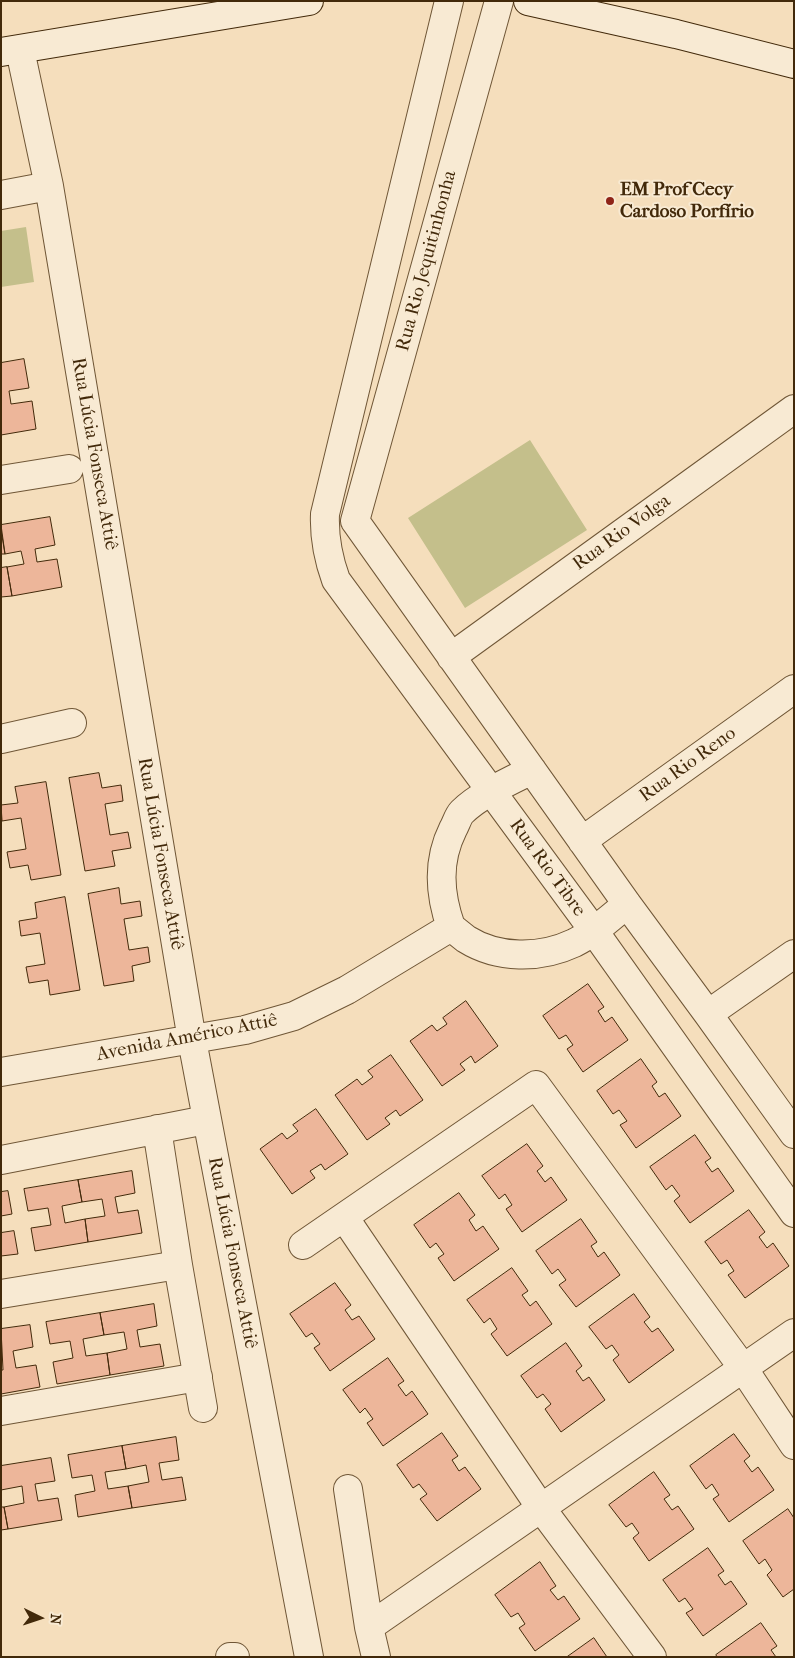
<!DOCTYPE html>
<html>
<head>
<meta charset="utf-8">
<style>
	body { margin:0 }
	#map { position:relative; width:795px; height:1658px; overflow:hidden; background:#f5debc; font-family:"IM FELL French Canon",serif }
	canvas { display:block }
	.frame { position:absolute; inset:0; border:2px solid #42290a; pointer-events:none }
	.north { position:absolute; left:15px; top:1593px; width:50px; height:50px; -webkit-text-stroke:4px #f8ead3; paint-order:stroke; rotate:94deg; font-size:14px; font-weight:700; line-height:20px; text-align:center; color:#42290a }
	.north::after { content:''; display:block; margin:auto; width:18px; height:22px; background:#42290a; clip-path:polygon(50% 0,100% 100%,50% 72%,0 100%) }
</style>
</head>
<body>
<div id="map">
<canvas width="795" height="1658"></canvas>
<div class="frame"></div>
<div class="north">N</div>
</div>
<script>
const ctx = document.querySelector('canvas').getContext('2d');
ctx.lineJoin = 'round';
function fillPath(path, color) { ctx.fillStyle = color; ctx.fill(path, 'evenodd'); }
function trace(path, color, width, dash) { ctx.strokeStyle = color; ctx.lineWidth = width; ctx.lineCap = dash ? 'butt' : 'round'; ctx.setLineDash(dash || []); ctx.stroke(path); }
function drawText(font, color, halo, rows, align = 'center') {
  ctx.font = font + ' "IM FELL French Canon",serif'; ctx.lineWidth = 4; ctx.setLineDash([]); ctx.textBaseline = 'middle'; ctx.strokeStyle = halo; ctx.fillStyle = color; for (const [text, x, y, turn = 0] of rows) {
    ctx.save(); ctx.translate(x, y); ctx.rotate((+turn || 0) * Math.PI / 180); ctx.textAlign = isNaN(turn) ? turn : align; if (halo) ctx.strokeText(text, 0, 0); ctx.fillText(text, 0, 0); ctx.restore();
  }
}
fillPath(new Path2D(`
	M26 227 34 282 1 287V231Z
	M530 440 587 530 465 608 408 518Z`), '#c4bf8b');
const building = new Path2D(`
	M24 359 29 388 9 391 11 404 32 401 36 429 1 435V363Z
	M50 517 55 545 35 549 37 562 57 559 62 587 12 596 7 567 24 564 21 551 5 554 1 525Z
	M1 530 5 554H1Z
	M7 567 12 596 1 597V568Z
	M99 773 102 788 121 785 123 801 105 804 110 835 128 832 131 848 112 851 115 866 85 871 69 778Z
	M46 782 61 875 31 880 28 865 10 868 7 852 26 849 21 818 2 821 1 805 18 803 15 787Z
	M119 888 121 904 140 901 142 916 124 919 129 950 148 947 150 962 132 966 134 981 104 986 88 894Z
	M65 897 80 990 50 995 48 980 29 983 26 967 45 964 40 933 21 936 19 921 37 918 35 903Z
	M588 984 604 1007 598 1011 605 1022 612 1017 628 1040 583 1072 567 1049 573 1045 566 1035 559 1039 543 1016Z
	M466 1001 498 1046 475 1063 471 1056 460 1064 465 1070 442 1086 410 1041 432 1025 437 1031 447 1024 443 1018Z
	M391 1055 423 1100 400 1116 396 1110 385 1118 390 1124 367 1140 335 1095 357 1079 362 1085 373 1077 368 1071Z
	M641 1059 657 1082 652 1086 659 1097 665 1093 681 1116 636 1148 620 1125 627 1121 619 1110 613 1114 597 1091Z
	M316 1109 348 1154 325 1170 321 1164 310 1171 315 1178 292 1194 260 1149 282 1133 287 1139 298 1131 293 1125Z
	M695 1135 711 1158 705 1162 712 1172 718 1168 734 1191 690 1223 674 1201 680 1196 672 1185 666 1190 650 1167Z
	M527 1144 543 1166 537 1171 545 1182 551 1177 567 1200 522 1232 506 1209 512 1205 505 1194 499 1199 482 1176Z
	M132 1171 135 1193 115 1197 118 1213 138 1210 142 1233 88 1242 85 1219 105 1216 102 1199 82 1202 78 1180Z
	M78 1180 82 1202 62 1206 65 1223 85 1219 88 1242 35 1251 31 1228 51 1225 48 1208 28 1211 24 1189Z
	M8 1191 12 1214 1 1216V1192Z
	M459 1193 475 1215 469 1220 476 1231 483 1226 499 1249 454 1281 438 1258 444 1254 436 1243 430 1248 414 1225Z
	M749 1210 765 1232 759 1237 767 1248 773 1243 789 1266 745 1298 728 1275 734 1271 727 1260 721 1264 705 1242Z
	M581 1219 597 1242 591 1246 598 1257 604 1252 620 1275 576 1307 559 1285 566 1280 558 1269 552 1274 536 1251Z
	M14 1231 18 1254 1 1256V1233Z
	M512 1268 528 1291 522 1295 530 1306 536 1301 552 1324 507 1356 491 1334 497 1329 490 1318 484 1323 467 1300Z
	M335 1283 351 1305 345 1310 352 1320 359 1316 375 1339 330 1371 314 1348 320 1344 312 1333 306 1337 290 1314Z
	M634 1294 650 1317 644 1322 652 1332 658 1328 674 1350 629 1383 613 1360 619 1355 612 1345 606 1349 589 1327Z
	M154 1304 157 1326 137 1330 140 1347 160 1344 164 1366 110 1375 107 1353 127 1349 124 1332 104 1335 100 1313Z
	M100 1313 104 1335 83 1339 86 1356 107 1353 110 1375 57 1384 53 1362 73 1358 70 1341 50 1344 46 1322Z
	M30 1325 33 1347 13 1351 16 1368 36 1365 40 1387 1 1394V1370H3L1 1329Z
	M566 1343 582 1366 576 1371 583 1381 589 1377 605 1400 561 1432 545 1409 551 1404 543 1394 537 1398 521 1376Z
	M388 1358 404 1381 398 1385 406 1396 412 1391 428 1414 383 1446 367 1423 373 1419 365 1408 360 1413 343 1390Z
	M442 1433 458 1456 452 1460 459 1471 465 1467 481 1489 437 1521 420 1499 427 1494 419 1484 413 1488 397 1465Z
	M734 1434 750 1456 744 1461 752 1472 758 1467 774 1490 729 1522 713 1499 719 1495 712 1484 706 1489 690 1466Z
	M176 1437 179 1460 159 1463 162 1480 182 1477 186 1500 132 1508 128 1486 149 1482 146 1465 126 1469 122 1446Z
	M122 1446 126 1469 105 1472 108 1489 128 1486 132 1508 78 1517 75 1495 95 1491 92 1475 72 1478 68 1455Z
	M51 1458 55 1481 35 1484 38 1501 58 1498 62 1520 8 1529 4 1507 24 1503 22 1486 1 1490V1466Z
	M654 1472 670 1495 664 1499 672 1510 678 1506 694 1529 649 1561 633 1538 639 1533 632 1523 626 1527 609 1505Z
	M1 1507H4L8 1529 1 1530Z
	M788 1509 794 1518V1589L783 1597 767 1575 772 1570 765 1559 759 1564 743 1541Z
	M708 1548 724 1571 718 1575 725 1585 731 1581 747 1604 703 1636 686 1613 693 1609 685 1598 679 1602 663 1580Z
	M540 1562 556 1586 550 1590 558 1600 564 1596 580 1619 535 1651 519 1628 525 1624 518 1613 511 1617 495 1595Z
	M761 1623 777 1646 771 1650 776 1657H717L716 1655Z
	M594 1638 607 1657H567Z`);
fillPath(building, '#edb69a');
trace(building, '#42290a', 1);
const street = new Path2D(`
	M449 1 325 514C324 537 328 558 336 580L594 931 794 1213
	M20 50 49 186 192 1040 309 1657
	M1 195 49 186
	M1 480 69 469
	M355 521 627 904 708 1014 794 1134
	M355 521 499 1
	M451 657 794 409
	M1 739 72 723
	M582 841 794 689
	M451 927C439 893 437 861 453 829 456 824 458 816 462 812 479 795 510 781 532 770
	M451 927C456 931 461 935 466 939 498 959 540 959 574 943 594 933 610 918 627 904
	M708 1014 794 954
	M1 1072 245 1030 294 1016 347 990 451 927
	M157 1129 178 1265 203 1408
	M1 1160 206 1120
	M344 1217 541 1508 652 1657
	M303 1245 536 1085 743 1368 794 1445
	M1 1294 178 1265
	M1 1411 198 1377
	M348 1489 369 1627 376 1657
	M369 1627 794 1333
	M230 1657H235`);
const secondary = new Path2D(`
	M528 1 676 34 794 64
	M1 52 309 1`);
trace(street, '#6f5636', 30);
trace(secondary, '#42290a', 30);
trace(street, '#f8ead3', 28);
trace(secondary, '#f8ead3', 28);
for (const [x, y, r, color] of [
	[610,201,5,"#8f2418"]
]) { const dot = new Path2D(); dot.arc(x, y, r, 0, 2 * Math.PI); ctx.fillStyle = color; ctx.fill(dot); trace(dot, '#f8ead3', 2); }
drawText('bold 19px', '#42290a', '#f8ead3', [
	["EM Prof Cecy",620,190],
	["Cardoso Porfírio",620,212]
], 'left');
drawText('19px', '#42290a', '#f8ead3', [
	["Rua Rio Jequitinhonha",427,261,-75],
	["Rua Lúcia Fonseca Attiê",94,454,80],
	["Rua Rio Volga",622,533,-36],
	["Rua Rio Reno",688,765,-36],
	["Rua Lúcia Fonseca Attiê",160,854,80],
	["Rua Rio Tibre",547,868,54],
	["Avenida Américo Attiê",187,1038,-11],
	["Rua Lúcia Fonseca Attiê",232,1253,79]
]);
</script>
</body>
</html>
